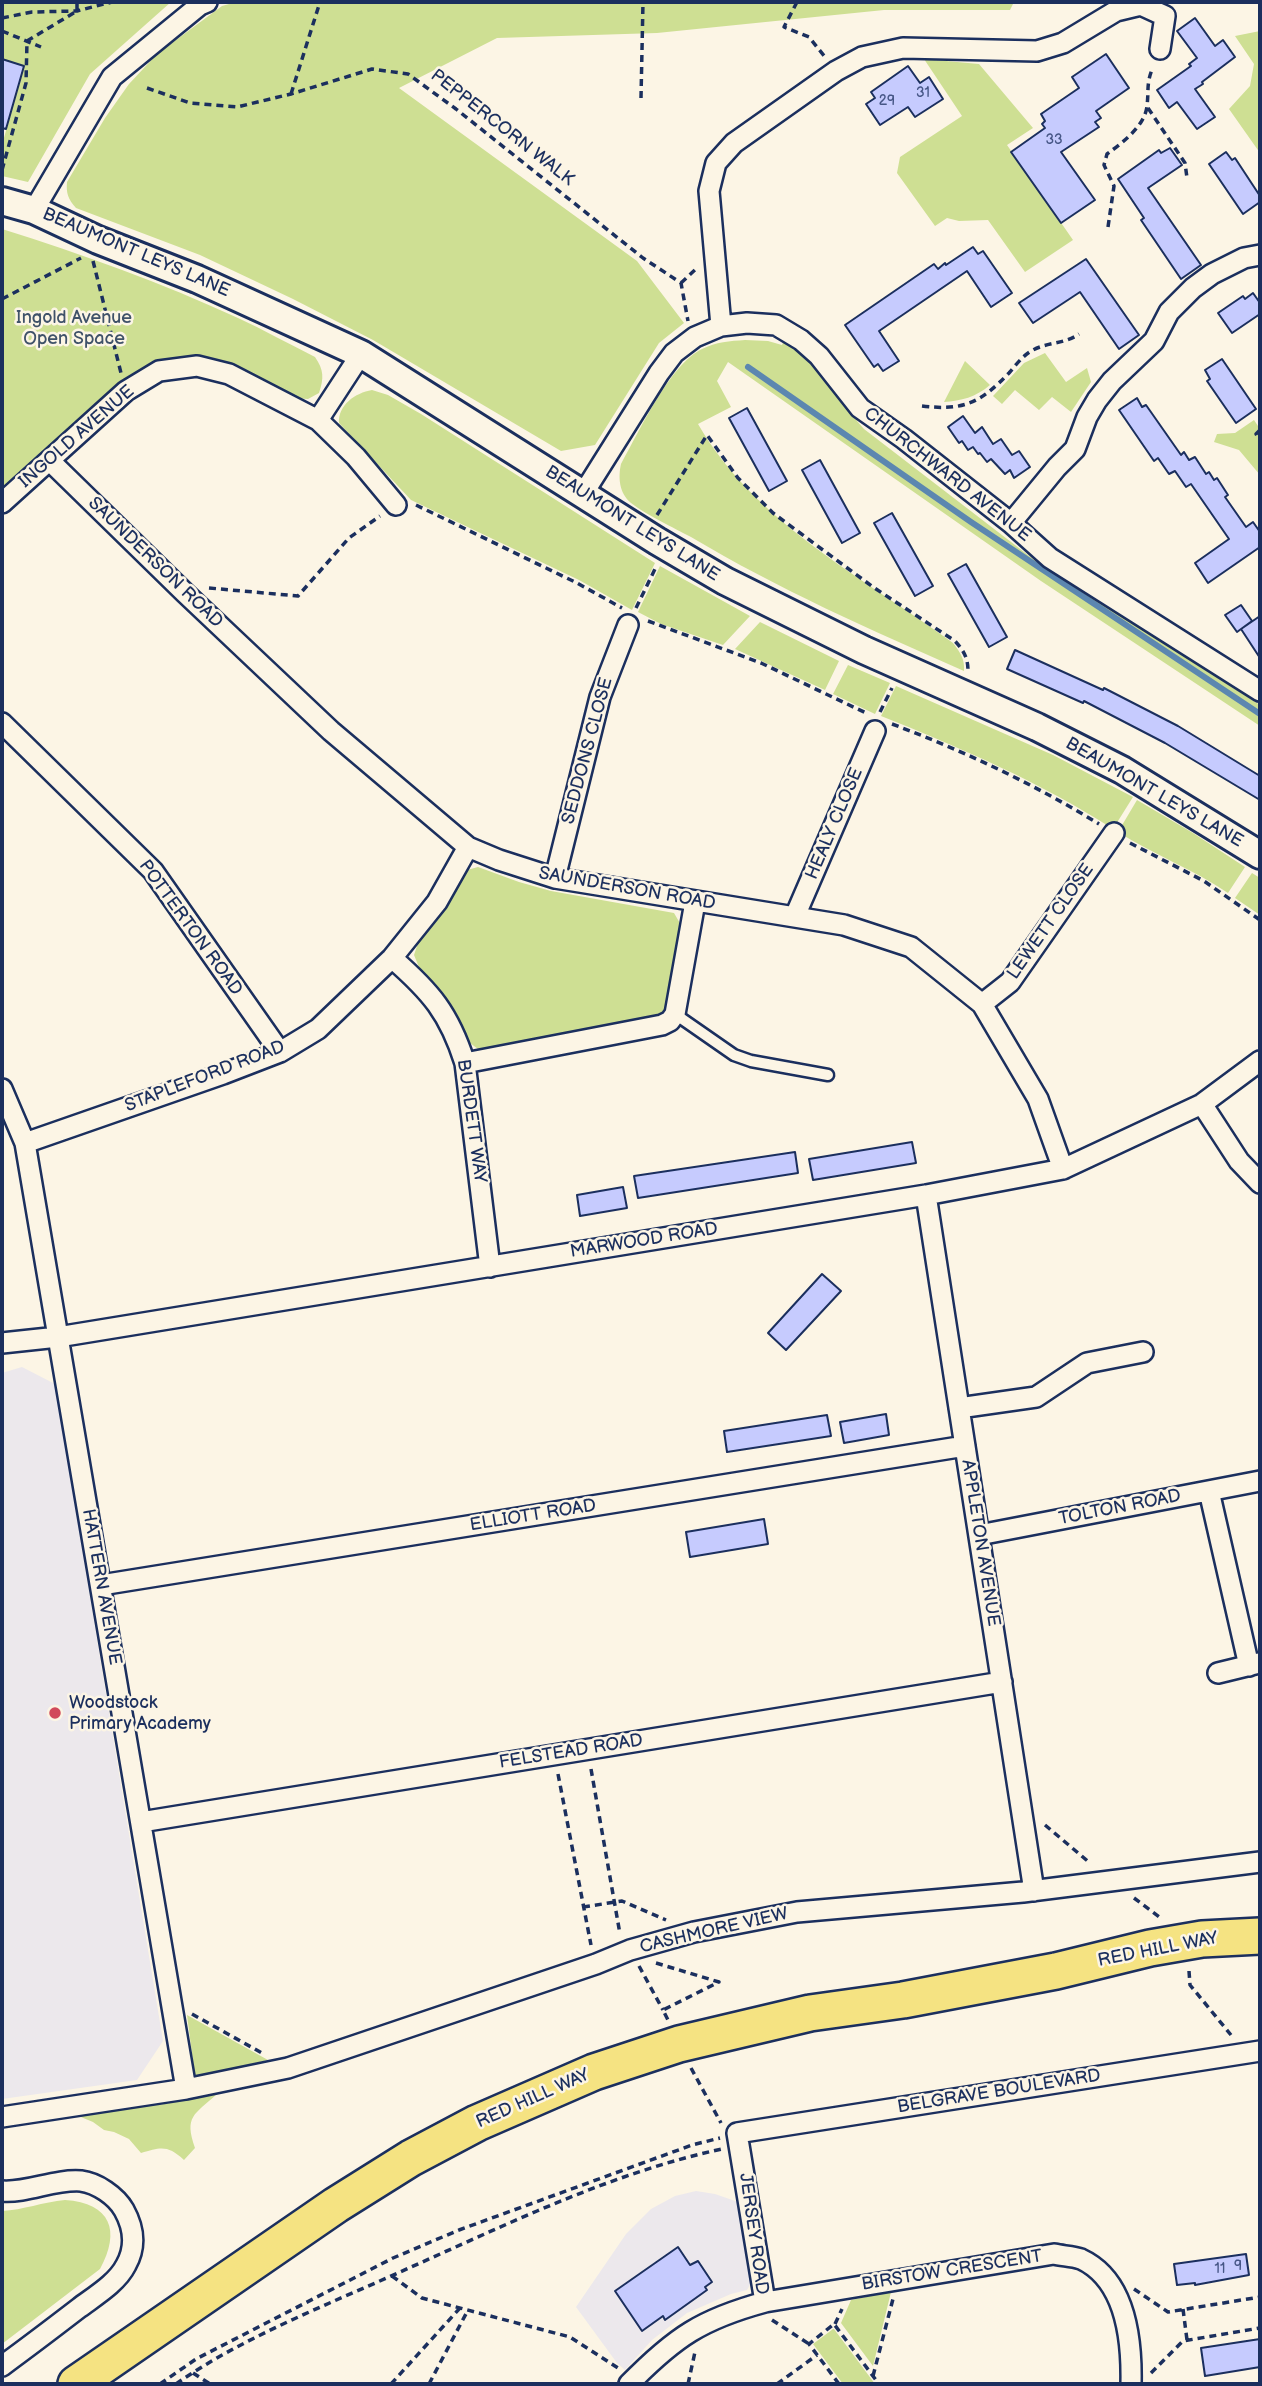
<!DOCTYPE html>
<html>
<head>
<meta charset="utf-8">
<style>
	body { margin:0 }
	#map { position:relative; width:1262px; height:2386px; overflow:hidden; background:#fcf5e5; font-family:"Balsamiq Sans",sans-serif }
	canvas { display:block }
	.frame { position:absolute; inset:0; border:4px solid #1b2f5e; pointer-events:none }
</style>
</head>
<body>
<div id="map">
<canvas width="1262" height="2386"></canvas>
<div class="frame"></div>
</div>
<script>
const ctx = document.querySelector('canvas').getContext('2d');
ctx.lineJoin = 'round';
function fillPath(path, color) { ctx.fillStyle = color; ctx.fill(path, 'evenodd'); }
function trace(path, color, width, dash) { ctx.strokeStyle = color; ctx.lineWidth = width; ctx.lineCap = dash ? 'butt' : 'round'; ctx.setLineDash(dash || []); ctx.stroke(path); }
function drawText(font, color, halo, rows, align = 'center') {
  ctx.font = font + ' "Balsamiq Sans",sans-serif'; ctx.lineWidth = 5; ctx.setLineDash([]); ctx.textBaseline = 'middle'; ctx.strokeStyle = halo; ctx.fillStyle = color; for (const [text, x, y, turn = 0] of rows) {
    ctx.save(); ctx.translate(x, y); ctx.rotate((+turn || 0) * Math.PI / 180); ctx.textAlign = isNaN(turn) ? turn : align; if (halo) ctx.strokeText(text, 0, 0); ctx.fillText(text, 0, 0); ctx.restore();
  }
}
fillPath(new Path2D(`
	M22 1367 55 1384 163 2041 137 2080 2 2099V1373Z
	M696 2191 715 2194 738 2202 754 2274 751 2283 747 2290 731 2294 687 2313 652 2340 625 2370 617 2363 576 2307 626 2234 651 2209 675 2196Z`), '#ece8ec');
fillPath(new Path2D(`
	M2 2H171L90 74 28 182 2 176V145L24 66 2 59Z
	M236 2H1014L1010 10H884L657 33 497 38 399 88 637 261 684 323 659 343 595 445 561 451 373 340 293 299 200 255 76 208C68 199 66 193 67 182L105 118 129 84 157 54 222 6Z
	M1260 31V153L1229 109 1250 86 1254 64 1235 36Z
	M924 59 979 64 1033 128 1007 145 1073 240 1025 272 988 220 959 221 947 218 935 226 897 173 900 157 962 116Z
	M2 229C82 254 162 283 238 318 264 330 289 344 315 357 324 370 324 378 319 393L308 399 293 398 233 366 198 355 156 362 119 384 2 489Z
	M745 340 768 341 782 345 784 340C820 357 838 401 864 429L1041 565 1260 705V726L1041 581 728 362 717 381 731 407 698 424C756 524 863 577 953 643 960 652 965 659 964 671 871 630 778 589 691 537 674 528 645 514 631 503 619 493 618 477 621 464 639 432 670 364 702 349 716 342 730 341 745 340Z
	M1045 353 1066 382 1087 368 1091 382 1071 412 1052 397 1039 410 1015 390 1002 404 993 396 1024 363Z
	M965 361 990 385C976 397 961 401 944 402Z
	M372 390 388 395 421 414 655 563 632 610 579 580 411 500 339 423C338 405 355 393 372 390Z
	M1254 420 1260 429V475L1239 450 1214 442 1217 434 1235 433Z
	M660 566 750 616 723 645 661 624 638 612Z
	M760 622 839 661 825 690 735 649Z
	M848 665 890 683 875 714 833 694Z
	M896 686 1053 755 1133 797 1113 829C1040 782 961 748 881 716Z
	M1137 800 1193 833 1245 867 1228 893C1193 869 1154 855 1118 832Z
	M478 867 519 882 551 891 674 913 681 925V932L665 1021 488 1051 478 1049 470 1043 453 1009 421 972 414 955 418 943 463 875 467 870Z
	M1252 873 1260 878V915L1235 898Z
	M187 2015 268 2060 195 2077Z
	M217 2094C194 2115 184 2116 195 2148L184 2160C168 2145 161 2147 141 2153L129 2139 114 2132 104 2130 93 2122 76 2115 164 2104Z
	M65 2200C111 2203 121 2231 100 2269L2 2344V2211C23 2210 43 2202 65 2200Z
	M891 2292 873 2366 841 2323 851 2300Z
	M833 2329H834L875 2384H843L813 2344Z`), '#cedf93');
trace(new Path2D(`
	M748 367 971 522 1260 714`), '#5c87b0', 6);
const building = new Path2D(`
	M1195 18 1215 46 1223 40 1235 57 1202 82 1203 84 1195 89 1215 117 1197 129 1177 102 1169 108 1157 90 1191 66 1189 64 1197 58 1177 31Z
	M1106 54 1129 88 1096 111 1101 118 1095 122 1099 127 1061 152 1095 200 1061 223 1011 152 1045 128 1042 124 1045 121 1041 114 1079 88 1072 77Z
	M2 59 24 66 6 129 2 128Z
	M908 66 920 83 929 77 943 99 915 117 908 107 880 125 866 104 875 98 871 92Z
	M1170 148 1182 165 1148 188 1201 265 1181 279 1141 220 1144 218 1118 179 1159 150 1161 153Z
	M1226 152 1232 160 1235 158 1260 196V202L1243 214 1209 164Z
	M973 247 978 254 983 251 1012 293 991 307 967 271 879 331 899 361 883 371 878 364 874 367 845 325 934 264 938 269 945 263 946 265Z
	M1086 259 1139 335 1119 349 1080 292 1033 323 1019 303Z
	M1253 293 1260 303V314L1232 333 1218 313 1243 296 1245 299Z
	M1222 359 1256 409 1236 423 1207 381 1210 379 1205 370Z
	M1137 398 1142 407 1146 405 1181 455 1184 452 1189 460 1195 457 1206 474 1209 472 1214 480 1217 478 1228 495 1225 497 1246 527 1253 522 1260 532V547L1208 583 1195 563 1229 539 1191 484 1186 487 1175 471 1169 474 1158 458 1154 461 1119 410Z
	M747 408 787 481 769 491 729 418Z
	M963 416 975 433 982 427 993 444 1001 439 1012 455 1019 451 1030 467 1014 478 1010 470 1005 474 991 459 987 462 980 453 978 454 973 447 968 450 962 441 959 443 948 427Z
	M820 460 860 533 842 543 802 470Z
	M892 513 933 586 915 596 874 523Z
	M966 564 1007 637 989 647 948 574Z
	M1241 605 1252 621 1237 632 1225 615Z
	M1260 616V658L1241 629Z
	M1015 650 1103 690 1104 688 1178 726 1260 776V800L1165 743 1084 701 1083 703 1007 669Z
	M912 1142 916 1163 813 1180 809 1159Z
	M795 1152 798 1173 638 1198 634 1176Z
	M623 1187 627 1208 580 1216 577 1195Z
	M822 1274 841 1291 786 1350 768 1333Z
	M886 1414 889 1435 844 1443 840 1422Z
	M827 1415 831 1436 727 1452 724 1431Z
	M764 1519 768 1544 690 1557 686 1532Z
	M678 2247 690 2265 698 2261 712 2282 705 2287 707 2290 665 2320 663 2316 642 2331 615 2291Z
	M1246 2254 1249 2275 1195 2285V2283L1177 2285 1174 2264Z
	M1260 2339V2367L1205 2376 1201 2348Z`);
fillPath(building, '#c6cbfe');
trace(building, '#1b2f5e', 2);
const lane = new Path2D(`
	M675 1014 734 1055 751 1061 828 1075`);
const street = new Path2D(`
	M34 210 112 77 200 5 207 2
	M721 326 709 191 716 163 734 143 836 71 862 57 903 48 1037 51 1063 43 1116 11 1141 5 1165 16 1160 49
	M318 420 361 354
	M50 461 185 593 331 731 468 847 499 860 555 878 844 925 911 947 982 1004 1038 1099 1063 1169
	M583 494 659 373 674 353 695 337 721 326 747 323 776 325 801 340 819 356 860 408 904 439 1011 523 1050 558 1260 691
	M2 503 126 391 159 371 197 366 229 374 318 420 356 457 396 505
	M1011 523 1057 467 1075 449 1087 417 1097 400 1112 381 1154 341 1169 312 1193 288 1212 274 1244 258 1260 255
	M2 723 153 871 280 1052
	M555 878 600 697 628 625
	M795 916 875 731
	M392 958C431 992 449 1013 465 1063L490 1267
	M982 1004 1010 982 1114 833
	M465 1063 662 1025 670 1021 675 1014 695 902
	M2 1089 25 1143 186 2089
	M1202 1104 1239 1161 1260 1183
	M25 1143 223 1074 280 1052 318 1029 392 958 437 902 468 847
	M926 1195 1034 1891
	M2 1343 58 1337 926 1195 1063 1169 1202 1104 1260 1061
	M959 1408 1036 1397 1087 1363 1143 1352
	M1209 1491 1249 1666
	M979 1535 1260 1481
	M101 1585 965 1446
	M1218 1673 1259 1663
	M141 1822 1002 1682
	M2 2117 186 2089 288 2068 596 1964 630 1950 694 1932 797 1912 1023 1892 1260 1862
	M2 2191C28 2193 54 2179 81 2181 97 2183 116 2196 124 2210 134 2228 136 2247 126 2265 117 2283 95 2296 79 2308 53 2328 28 2347 2 2366
	M765 2302 1054 2254C1062 2256 1073 2256 1081 2259 1126 2280 1132 2340 1131 2384
	M629 2384C675 2337 702 2319 765 2302L737 2133 1260 2051`);
const secondary = new Path2D(`
	M2 201 34 210 98 240 197 279 361 354 657 541 725 581 864 650 1037 727 1122 770 1260 855`);
const highway = new Path2D(`
	M76 2384 336 2205 411 2158 477 2123 594 2072 679 2044 810 2013 903 2000 1056 1971 1150 1948 1202 1939 1260 1936`);
trace(lane, '#1b2f5e', 15);
trace(street, '#1b2f5e', 24);
trace(secondary, '#1b2f5e', 32);
trace(highway, '#1b2f5e', 40);
trace(new Path2D(`
	M797 2 784 27 809 37 825 57
	M2 18 32 12 77 11 112 2
	M2 31 41 47
	M147 88 190 103 237 107 291 94 372 69 408 74 456 109 643 258 681 283 688 321
	M291 94 320 2
	M641 98 643 2
	M1148 108 1185 163 1187 178
	M2 170 26 83 27 41 77 11V2
	M1108 227 1114 186 1104 165 1107 154C1122 143 1145 126 1147 106 1149 89 1146 84 1153 67
	M93 261 121 373
	M681 283 698 267
	M2 299 81 258
	M922 406C964 411 980 403 1009 373 1016 365 1023 355 1033 350 1048 342 1065 344 1079 334
	M1260 430 1256 434 1260 440
	M416 505 577 583 622 608
	M657 515 707 435 738 478 773 513 873 587 955 641C964 651 968 658 968 671
	M209 588 298 596 349 538 380 516
	M636 608 656 567
	M648 621 761 663 866 713
	M880 712 892 688
	M892 724C964 751 1034 784 1099 824
	M1130 843 1204 881 1260 920
	M591 1769 620 1934
	M558 1774 591 1945
	M1045 1825 1090 1863
	M1134 1898 1162 1919
	M583 1907 622 1901 666 1920
	M656 1963 719 1982 663 2010 668 2020
	M639 1966 663 2010
	M1189 1971 1190 1985 1231 2035
	M192 2014 262 2053
	M691 2068 721 2123
	M392 2276 422 2298 570 2337 618 2368
	M1134 2289 1168 2312 1260 2297
	M1183 2309 1187 2340
	M772 2320 809 2344
	M835 2324 842 2309
	M193 2373 210 2384
	M1151 2373 1183 2341 1260 2328
	M873 2376 893 2299
	M160 2384 196 2359 393 2258 459 2230 692 2145 720 2138
	M176 2384C241 2338 327 2305 400 2272 504 2226 610 2173 722 2149
	M391 2384 460 2308
	M429 2384 468 2310
	M688 2384 695 2352
	M777 2384 817 2355
	M839 2384 809 2344 834 2324 879 2384`), '#1b2f5e', 3.5, [7, 5]);
trace(lane, '#fcf5e5', 10);
trace(street, '#fcf5e5', 19);
trace(secondary, '#fcf5e5', 26);
trace(highway, '#f5e382', 35);
for (const [x, y, r, color] of [
	[55,1713,7,"#d1495b"]
]) { const dot = new Path2D(); dot.arc(x, y, r, 0, 2 * Math.PI); ctx.fillStyle = color; ctx.fill(dot); trace(dot, '#fcf5e5', 2.5); }
drawText('14px', '#465686', null, [
	["31",923,93],
	["29",887,101],
	["33",1054,140],
	["9",1238,2266],
	["11",1220,2269]
]);
drawText('18px', '#1b2f5e', '#fcf5e5', [
	["PEPPERCORN WALK",502,128,38],
	["BEAUMONT LEYS LANE",136,253,23],
	["INGOLD AVENUE",77,437,-41],
	["CHURCHWARD AVENUE",947,475,38],
	["BEAUMONT LEYS LANE",632,524,32],
	["SAUNDERSON ROAD",155,563,44],
	["SEDDONS CLOSE",588,751,-75],
	["BEAUMONT LEYS LANE",1154,793,30],
	["HEALY CLOSE",835,824,-67],
	["SAUNDERSON ROAD",627,889,10],
	["LEWETT CLOSE",1051,922,-55],
	["POTTERTON ROAD",190,928,54],
	["STAPLEFORD ROAD",205,1077,-21],
	["BURDETT WAY",471,1121,82],
	["MARWOOD ROAD",644,1241,-9],
	["TOLTON ROAD",1120,1508,-11],
	["ELLIOTT ROAD",533,1516,-9],
	["APPLETON AVENUE",980,1543,81],
	["HATTERN AVENUE",101,1587,80],
	["FELSTEAD ROAD",571,1752,-9],
	["CASHMORE VIEW",714,1931,-13],
	["RED HILL WAY",1158,1950,-11],
	["BELGRAVE BOULEVARD",999,2092,-9],
	["RED HILL WAY",533,2099,-24],
	["JERSEY ROAD",753,2234,82],
	["BIRSTOW CRESCENT",952,2271,-9]
]);
drawText('18px', '#3f5269', '#fcf5e5', [
	["Ingold Avenue",74,318],
	["Open Space",74,339]
]);
drawText('18px', '#1b2f5e', '#fcf5e5', [
	["Woodstock",69,1703],
	["Primary Academy",69,1724]
], 'left');
</script>
</body>
</html>
